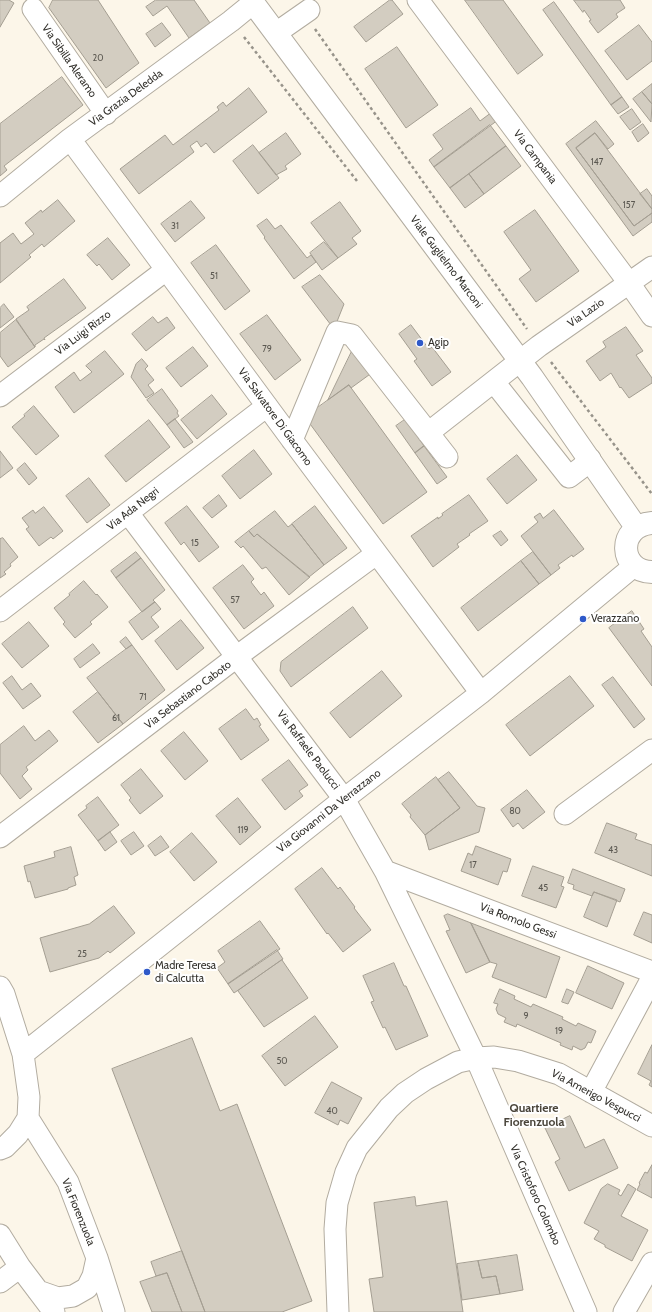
<!DOCTYPE html>
<html>
<head>
<meta charset="utf-8">
<style>
	body { margin:0 }
	canvas { display:block; background:#fcf6e9 }
</style>
</head>
<body>
<canvas width="652" height="1312"></canvas>
<script>
const ctx = document.querySelector('canvas').getContext('2d');
ctx.lineJoin = 'round';
function fillPath(path, color) { ctx.fillStyle = color; ctx.fill(path, 'evenodd'); }
function trace(path, color, width, dash) { ctx.strokeStyle = color; ctx.lineWidth = width; ctx.lineCap = dash ? 'butt' : 'round'; ctx.setLineDash(dash || []); ctx.stroke(path); }
function drawText(font, color, halo, rows, align = 'center') {
  ctx.font = font + ' Cabin,sans-serif'; ctx.lineWidth = 4; ctx.setLineDash([]); ctx.textBaseline = 'middle'; ctx.strokeStyle = halo; ctx.fillStyle = color; for (const [text, x, y, turn = 0] of rows) {
    ctx.save(); ctx.translate(x, y); ctx.rotate((+turn || 0) * Math.PI / 180); ctx.textAlign = isNaN(turn) ? turn : align; if (halo) ctx.strokeText(text, 0, 0); ctx.fillText(text, 0, 0); ctx.restore();
  }
}
const building = new Path2D(`
	M0 0H9L14 3 0 27Z
	M53 0H98L139 63 106 88 49 8Z
	M156 0H194L210 23 189 38 167 6 153 16 146 7Z
	M390 0H392L403 14 366 42 354 27Z
	M465 0H503L543 55 518 74Z
	M574 0H620L625 8 616 14 618 17 598 33 589 21 591 20 584 10 583 12Z
	M554 2 622 97 611 105 543 10Z
	M162 23 171 35 155 47 146 34Z
	M639 25 652 42V61L627 80 605 51Z
	M397 47 438 105 406 128 365 69Z
	M62 77 83 105 4 166 7 170 0 176V124Z
	M652 84V104L642 92Z
	M249 88 267 112 214 153 206 143 201 147 197 141 190 146 194 152 139 194 120 169 165 135 173 145 219 110 217 107 223 102 226 106Z
	M642 92 652 104 651 122 633 99Z
	M622 97 629 107 618 114 611 105Z
	M471 108 480 121 492 112 498 120 434 167 429 160 443 149 433 135Z
	M632 109 641 122 630 130 620 117Z
	M596 121 614 144 608 149 595 133 576 148 634 226 652 213V222L633 236 566 144Z
	M643 124 649 133 638 142 632 132Z
	M490 125 506 146 450 188 434 167Z
	M286 133 301 154 285 166 287 169 276 175 259 153Z
	M595 133 652 209V213L634 226 576 148Z
	M253 145 279 178 258 194 233 161Z
	M506 146 521 166 484 194 469 174Z
	M469 174 484 194 465 208 450 188Z
	M647 189 652 196V209L640 194Z
	M58 200 75 221 44 247 42 244 29 255 31 257 0 283V243L13 233 21 244 34 234 25 223 41 210 42 212Z
	M191 201 205 218 175 242 161 224Z
	M340 202 361 231 352 238 357 244 338 258 311 223Z
	M535 210 579 271 536 302 519 279 531 270 504 232Z
	M267 219 275 229 281 225 307 258 311 255 316 262 294 279 264 238 265 237 257 226Z
	M108 238 130 265 112 280 99 264 97 266 87 255Z
	M324 242 338 258 322 270 310 253Z
	M216 245 250 291 225 310 191 263Z
	M320 275 344 304 334 329 302 287Z
	M64 279 86 308 44 338 45 340 44 339 35 345V347L16 319 29 310 27 307Z
	M4 304 14 317 0 328V308Z
	M267 315 301 360 275 380 240 334Z
	M153 317 158 323 167 317 175 328 146 351 132 334Z
	M16 320 35 347 8 367 0 356V333Z
	M411 325 429 349 432 347 451 372 432 386 414 361 417 359 399 334Z
	M626 327 643 351 636 355 652 378V383L629 398 621 387 620 388 611 373 600 381 586 361 606 347 603 342Z
	M193 347 208 366 181 387 166 368Z
	M354 347 373 372 351 388 349 385 328 400Z
	M105 351 124 374 74 413 55 387 74 372 80 381 92 372 86 366Z
	M142 359 148 366 145 369 154 380 148 385 154 393 146 398 131 377 136 364Z
	M349 385 427 492 383 524 305 417Z
	M162 389 178 411 177 413 179 416 167 425 147 400Z
	M212 395 227 414 197 439 181 420Z
	M34 406 59 436 36 455 12 427 25 416 24 415Z
	M175 419 193 442 184 448 167 425Z
	M406 419 424 446 415 453 396 426Z
	M149 420 170 447 126 482 105 456Z
	M424 446 447 477 437 484 415 453Z
	M254 450 272 474 240 499 222 476Z
	M0 451 13 468 0 478Z
	M517 455 537 480 507 504 487 479Z
	M25 463 37 478 29 485 17 470Z
	M89 478 110 505 87 523 66 496Z
	M219 495 227 506 212 518 203 508Z
	M469 495 488 521 469 534 470 535 457 544 459 547 433 567 411 536 438 517V519L443 515 442 514Z
	M187 506 219 547 199 562 184 542 181 545 165 523Z
	M315 506 347 548 324 565 292 524Z
	M44 507 63 531 53 539 51 537 39 546 26 529 29 527 22 518 33 510 35 513Z
	M554 510 584 549 573 557 572 555 558 565 560 568 551 575 521 536 538 522 534 517 540 513 543 518Z
	M275 511 288 527 292 524 324 565 309 577 257 534 254 537 249 531Z
	M249 531 254 537 257 534 310 577 289 595 266 567 262 569 243 546 241 548 235 542Z
	M501 531 508 540 501 546 493 536Z
	M3 538 18 557 10 564 11 566 4 572 6 574 0 578V539Z
	M136 552 141 558 116 578 111 571Z
	M533 552 551 575 539 584 521 561Z
	M141 558 165 590 153 600 155 602 142 612 116 578Z
	M521 561 539 584 478 631 461 608Z
	M243 565 254 579 251 582 261 595 264 592 274 606 244 629 213 588Z
	M84 581 96 595 97 594 108 607 90 622 92 624 75 638 63 624 65 622 54 608 70 595 69 594Z
	M155 602 161 609 151 617 159 627 142 640 129 622Z
	M353 607 368 628 291 687 280 671 281 662Z
	M632 611 644 629 641 631 652 647V686L609 628Z
	M181 620 204 648 177 670 155 641Z
	M29 622 49 646 22 668 2 644Z
	M126 637 132 645 126 649 120 642Z
	M93 644 100 653 80 668 74 659Z
	M132 645 165 690 123 724 87 678Z
	M382 671 402 696 350 738 330 713Z
	M12 676 22 690 31 683 41 696 23 709 3 683Z
	M570 676 594 706 530 756 506 725Z
	M613 677 645 719 634 728 602 685Z
	M98 692 123 724 98 743 73 712Z
	M246 709 254 720 257 718 261 725 259 726 269 740 241 760 219 729Z
	M24 726 35 741 49 730 58 741 26 767 28 770 22 776 32 789 20 799 0 773V745Z
	M184 732 208 761 185 780 161 751Z
	M289 760 308 785 299 791 303 796 285 810 262 780Z
	M141 769 163 796 140 814 129 800 131 798 121 785Z
	M449 772 477 806 485 808 479 832 429 850 425 835 460 808 438 780Z
	M436 777 460 808 425 835 410 817 411 815 402 804Z
	M527 790 545 812 523 829 518 823 513 827 501 810Z
	M98 797 119 825 98 841 78 815 87 808 86 806Z
	M238 798 261 827 240 845 216 816Z
	M607 823 637 834 635 839 652 845V876L595 853Z
	M110 832 117 842 105 851 98 841Z
	M134 832 144 846 131 855 121 841Z
	M192 833 217 862 194 881 170 852Z
	M161 836 169 847 155 856 148 846Z
	M476 846 511 859 507 872 503 871 498 885 461 871 468 853 472 855Z
	M71 847 78 875 74 877 76 885 68 888V889L35 898 30 881 28 882 24 866 55 857 54 852Z
	M533 866 564 877 561 886 564 887 556 908 522 896Z
	M322 868 338 889 340 887 355 907 354 908 371 930 343 952 328 933 327 934 295 889Z
	M573 869 625 889 620 902 594 892 592 896 573 889 574 885 568 883Z
	M594 892 617 900 607 927 584 917Z
	M114 906 135 933 110 953 108 951 99 958 50 972 40 938 89 924Z
	M644 912 652 915V943L634 935Z
	M448 914 471 923 490 962 466 973 446 931 450 930 444 916Z
	M260 921 280 949 228 984 217 968 225 962 218 951Z
	M471 923 560 957 546 998 492 977 497 964 490 962Z
	M277 950 283 959 234 993 228 984Z
	M282 960 308 998 264 1027 238 991Z
	M394 963 404 986H406L428 1036 396 1050 385 1027 383 1028 371 1002 374 1001 363 976Z
	M588 966 624 983 612 1009 576 993Z
	M500 989 515 996 514 999 531 1007 533 1004 563 1017 562 1019 576 1026 578 1023 596 1031 591 1043 588 1042 585 1048 581 1050 573 1046 572 1050 560 1045 561 1043 517 1024 516 1027 504 1022 506 1018 498 1014 496 1009 498 1004 494 1003Z
	M567 989 574 992 568 1004 562 1002Z
	M315 1016 338 1047 285 1086 262 1056Z
	M192 1038 220 1111 237 1104 312 1301 282 1312H205L112 1069Z
	M652 1045V1087L649 1085 651 1081 638 1074Z
	M332 1082 362 1098 348 1124 340 1120 338 1125 315 1113Z
	M570 1116 585 1148 604 1139 618 1168 569 1191 555 1162 560 1159 545 1128Z
	M652 1165V1198L637 1190 640 1184 639 1183 645 1172 647 1173Z
	M608 1184 620 1190 618 1194 621 1196 628 1184 636 1189 621 1216 648 1230 632 1261 605 1247V1245L594 1239 599 1231 584 1223 601 1189Z
	M415 1197 416 1206 447 1201 463 1312H374L369 1279 383 1277 374 1203Z
	M182 1251 205 1312H182L167 1273 156 1276 151 1262Z
	M517 1255 523 1290 500 1294 496 1276 482 1278 478 1261Z
	M478 1261 482 1278 496 1276 500 1294 462 1300 457 1264Z
	M167 1273 182 1312H152L140 1282Z`);
fillPath(building, '#d3cdc1');
trace(building, '#a49e92', 1);
const minor = new Path2D(`
	M418 0 629 283 652 316
	M33 9 106 114
	M276 33 309 10
	M70 139 292 440 481 693
	M0 196 70 139 231 21 253 3
	M494 382 569 477 581 468 590 459
	M0 396 166 270
	M428 433 539 346 652 267
	M292 440 337 332 352 335 447 457
	M128 513 344 799 385 871 476 1058 586 1312
	M0 611 267 406
	M565 814 652 750
	M0 837 247 649 376 554
	M385 871 652 972
	M0 987 4 994 23 1054 29 1097 28 1118 18 1134 5 1147 0 1149
	M23 1054 344 799 481 693 634 566
	M591 1092 652 978
	M28 1118 68 1182 97 1258 114 1312
	M0 1235 20 1267 54 1312
	M0 1282 20 1267
	M38 1291 58 1298 73 1296 87 1288 93 1276 97 1258
	M338 1312 335 1229 337 1203 346 1172 357 1148 389 1108 405 1093 426 1079 458 1062 476 1058 494 1057 518 1061 559 1074 652 1126
	M624 1312 652 1263`);
const major = new Path2D(`
	M251 0 532 377 636 527
	M652 523C616 526 619 572 652 572`);
trace(minor, '#b2aca0', 23);
trace(major, '#b2aca0', 24);
trace(new Path2D(`
	M315 29 527 329
	M244 37 357 181
	M551 362 652 494`), '#97938a', 2.5, [3, 3]);
trace(minor, '#fff', 21);
trace(major, '#fff', 22);
for (const [x, y, r, color] of [
	[420,343,4,"#2e59c9"],
	[583,619,4,"#2e59c9"],
	[147,972,4,"#2e59c9"]
]) { const dot = new Path2D(); dot.arc(x, y, r, 0, 2 * Math.PI); ctx.fillStyle = color; ctx.fill(dot); trace(dot, '#fff', 1.5); }
drawText('9px', '#5b5851', null, [
	["20",98,58],
	["147",597,162],
	["157",629,205],
	["31",175,226],
	["51",214,276],
	["79",267,349],
	["15",195,543],
	["57",235,600],
	["71",143,697],
	["61",116,718],
	["80",515,811],
	["119",243,830],
	["43",613,850],
	["17",473,865],
	["45",543,888],
	["25",82,954],
	["9",526,1016],
	["19",559,1031],
	["50",282,1061],
	["40",332,1111]
]);
drawText('11px', '#33312c', '#fff', [
	["Via Sibilla Aleramo",69,61,55],
	["Via Grazia Deledda",126,98,-36],
	["Via Campania",535,157,53],
	["Viale Guglielmo Marconi",446,262,53],
	["Via Lazio",586,313,-35],
	["Via Luigi Rizzo",83,333,-37],
	["Via Salvatore Di Giacomo",275,417,54],
	["Via Ada Negri",133,509,-38],
	["Via Sebastiano Caboto",188,695,-37],
	["Via Raffaele Paolucci",308,750,53],
	["Via Giovanni Da Verrazzano",329,811,-38],
	["Via Romolo Gessi",518,921,21],
	["Via Amerigo Vespucci",596,1096,28],
	["Via Cristoforo Colombo",535,1195,66],
	["Via Fiorenzuola",78,1212,68]
]);
drawText('11px', '#33312c', '#fff', [
	["Agip",428,343],
	["Verazzano",591,619],
	["Madre Teresa",155,966],
	["di Calcutta",155,979]
], 'left');
drawText('bold 12px', '#4a453b', '#fff', [
	["Quartiere",534,1108],
	["Fiorenzuola",534,1122]
]);
</script>
</body>
</html>
